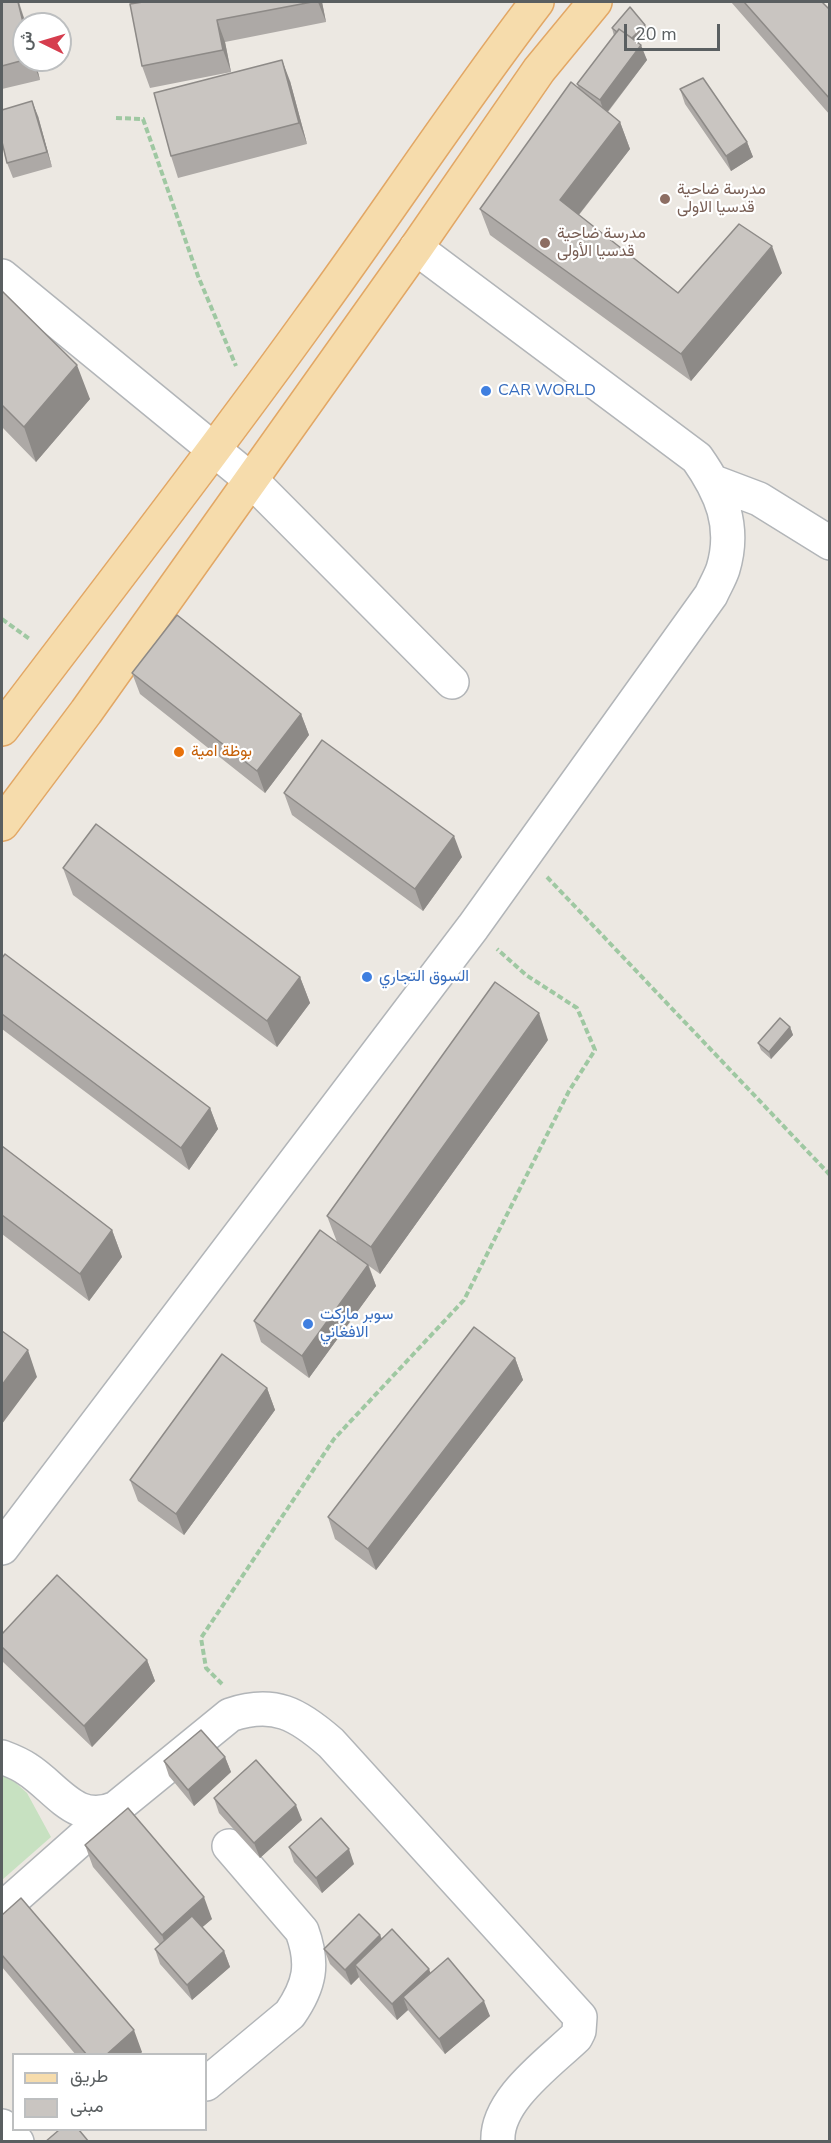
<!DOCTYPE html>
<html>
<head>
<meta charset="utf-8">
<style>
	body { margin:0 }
	#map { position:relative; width:831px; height:2143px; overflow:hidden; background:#ece8e2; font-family:"Nunito Sans",Vazirmatn,sans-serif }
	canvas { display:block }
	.frame { position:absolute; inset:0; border:3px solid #5a5f61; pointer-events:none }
	.legend { position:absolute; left:12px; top:2053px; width:195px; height:78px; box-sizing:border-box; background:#fff; border:2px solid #bdbfc0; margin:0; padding:8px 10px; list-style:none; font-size:18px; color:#5a5f61 }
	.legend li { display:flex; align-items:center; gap:12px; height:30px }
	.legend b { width:30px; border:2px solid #bdbfc0 }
	.north { position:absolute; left:12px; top:12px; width:60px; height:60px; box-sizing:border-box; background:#fff; border:2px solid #bdbfc0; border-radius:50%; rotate:275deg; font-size:16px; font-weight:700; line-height:24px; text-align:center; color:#5a5f61 }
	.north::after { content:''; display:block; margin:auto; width:21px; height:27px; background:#d63d4e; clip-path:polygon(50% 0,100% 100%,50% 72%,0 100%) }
	.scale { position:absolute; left:624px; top:24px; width:96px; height:27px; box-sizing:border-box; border:3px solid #5a5f61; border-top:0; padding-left:8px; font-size:18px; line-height:21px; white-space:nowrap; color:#5a5f61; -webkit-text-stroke:4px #fff; paint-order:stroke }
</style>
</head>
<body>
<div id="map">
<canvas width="831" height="2143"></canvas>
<div class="frame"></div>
<ul class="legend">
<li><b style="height:8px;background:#f6dcac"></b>طريق</li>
<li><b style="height:16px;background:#c9c5c1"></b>مبنى</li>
</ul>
<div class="north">ش</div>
<div class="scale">20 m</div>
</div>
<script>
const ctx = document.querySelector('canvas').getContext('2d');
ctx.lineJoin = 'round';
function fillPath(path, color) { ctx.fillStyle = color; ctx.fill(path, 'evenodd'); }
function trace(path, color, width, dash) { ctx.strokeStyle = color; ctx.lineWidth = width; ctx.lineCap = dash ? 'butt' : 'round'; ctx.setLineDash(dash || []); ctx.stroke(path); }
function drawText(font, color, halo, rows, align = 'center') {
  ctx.font = font + ' "Nunito Sans",Vazirmatn,sans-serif'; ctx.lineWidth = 4.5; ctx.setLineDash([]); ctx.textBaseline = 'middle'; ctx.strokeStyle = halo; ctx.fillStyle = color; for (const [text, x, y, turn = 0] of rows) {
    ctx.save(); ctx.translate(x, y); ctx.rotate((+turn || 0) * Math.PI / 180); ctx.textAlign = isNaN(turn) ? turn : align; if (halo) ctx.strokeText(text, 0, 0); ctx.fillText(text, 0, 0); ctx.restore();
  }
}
fillPath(new Path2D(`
	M2 1772H4L27 1793 51 1837 2 1880Z`), '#c7e1c1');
const minor = new Path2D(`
	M2 276 251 480 452 682
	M714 482 759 499 830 543
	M2 1548 473 927 711 595C715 586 720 578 723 569 736 526 721 492 697 458L416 248
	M2 1757C10 1760 20 1764 27 1769 57 1788 76 1826 116 1808L230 1715C274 1700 298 1714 331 1743L580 2017 579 2031 576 2037C549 2063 495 2101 498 2142
	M2 1909 116 1808
	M206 2084 290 2014C310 1985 314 1964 302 1931L229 1846
	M2 2126 17 2142`);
const major = new Path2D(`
	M2 729C105 593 210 458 310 319 387 214 458 105 537 2
	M2 824 86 712 416 248 539 70 595 2`);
trace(minor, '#b2b5b8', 36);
trace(major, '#e2a765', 36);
trace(new Path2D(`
	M116 118 143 119 198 276 236 366
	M2 619 31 640
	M547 877 830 1175
	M222 1684 206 1668 201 1638 334 1439 464 1300 569 1091 595 1050 577 1008 526 975 497 949`), '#9fc8a2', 4, [6, 3]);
trace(minor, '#fff', 33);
trace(major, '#f6dcac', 33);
fillPath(new Path2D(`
	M2 2H19L26 24H24V60H35L40 80 2 89Z
	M143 2H322L326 22 225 42 231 72 150 88 142 66Z
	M731 2H822L830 10V115Z
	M612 28 648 33 638 43 647 60 608 112 620 122 630 149 579 215 678 293 782 273 691 381 490 235 480 209 579 89 577 84 614 36Z
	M290 81 307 144 178 178 171 156Z
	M680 89 747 142 753 157 731 171 685 104Z
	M38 116 52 167 13 178 7 163Z
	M2 291 90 399 36 462 2 427Z
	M132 673 301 714 309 735 265 793 140 694Z
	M284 793 462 857 423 911 292 815Z
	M63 868 300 977 310 1003 277 1047 73 895Z
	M2 958 210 1108 218 1129 189 1170 2 1029Z
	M790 1027 793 1035 771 1059 761 1050 758 1043Z
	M548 1040 380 1274 369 1266 376 1286 309 1378 261 1342 254 1321 337 1242 327 1216Z
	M2 1146 112 1230 122 1257 89 1301 2 1234Z
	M515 1358 523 1380 376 1570 335 1539 328 1517Z
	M267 1388 275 1410 184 1535 138 1501 130 1480Z
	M2 1634 147 1660 155 1681 92 1747 3 1662 2 1659Z
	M225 1757 231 1772 194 1806 169 1776 164 1761Z
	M214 1798 302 1820 260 1858 219 1813Z
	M85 1845 212 1919 202 1927 224 1951 230 1967 192 2000 160 1964 155 1949 160 1945 93 1867Z
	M289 1847 354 1864 322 1893 294 1862Z
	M2 1915 142 2052 139 2055H76L2 1967Z
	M380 1935 382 1939 431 1973 490 2016 445 2054 408 2010 397 2020 360 1980 359 1977 351 1985 330 1964 324 1949Z`), '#ada9a6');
fillPath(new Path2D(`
	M18 2 26 24H24V26Z
	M318 2H322L326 22Z
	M217 20 225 42 231 72 223 50Z
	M645 25 648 33 631 49 628 41Z
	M641 45 647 60 605 115 600 100Z
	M32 60H35L40 80Z
	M282 60 290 81 307 144 299 123Z
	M32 101 38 116 52 167 47 152Z
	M620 122 630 149 569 227 560 200Z
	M747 142 753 157 731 171 726 156Z
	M772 246 782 273 691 381 681 354Z
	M77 365 90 399 36 462 24 427Z
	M301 714 309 735 265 793 257 771Z
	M454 836 462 857 423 911 415 889Z
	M300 977 310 1003 277 1047 267 1021Z
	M539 1013 548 1040 380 1274 371 1247Z
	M790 1027 793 1035 771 1059 769 1052Z
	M210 1108 218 1129 189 1170 181 1148Z
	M112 1230 122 1257 89 1301 80 1274Z
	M368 1265 376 1286 309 1378 302 1356Z
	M28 1350 37 1377 2 1424V1385Z
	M515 1358 523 1380 376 1570 368 1549Z
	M267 1388 275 1410 184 1535 176 1514Z
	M147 1660 155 1681 92 1747 84 1726Z
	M225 1757 231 1772 194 1806 188 1790Z
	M296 1805 302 1820 260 1858 254 1843Z
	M349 1849 354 1864 322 1893 316 1878Z
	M204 1897 212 1919 169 1956 162 1935Z
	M380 1935 386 1950 355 1965 359 1977 351 1985 345 1970Z
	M224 1951 230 1967 192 2000 187 1985Z
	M429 1969 435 1984 403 1997 408 2010 397 2020 392 2004Z
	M484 2001 490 2016 445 2054 439 2039Z
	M134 2030 142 2052 139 2055H106Z`), '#8d8a87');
const building = new Path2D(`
	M2 2H18L24 26V60L2 66Z
	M143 2H312L217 20 223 50 142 66 130 4Z
	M744 2H822L830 10V99Z
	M630 7 645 25 632 38 619 29 617 32 612 28Z
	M619 29 641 45 600 100 577 84Z
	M282 60 299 123 171 156 154 93Z
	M703 78 747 142 726 156 680 89Z
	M571 82 620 122 560 200 678 293 739 224 772 246 681 354 480 209Z
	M32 101 47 152 7 163 2 142V110Z
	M2 291 77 365 24 427 2 405Z
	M177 615 301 714 257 771 132 673Z
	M322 740 454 836 415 889 284 793Z
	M96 824 300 977 267 1021 63 868Z
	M5 954 210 1108 181 1148 2 1014V958Z
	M495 982 539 1013 371 1247 327 1216Z
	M780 1018 790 1027 769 1052 758 1043Z
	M2 1146 112 1230 80 1274 2 1215Z
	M320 1230 368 1265 302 1356 254 1321Z
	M474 1327 515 1358 368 1549 328 1517Z
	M2 1331 28 1350 2 1385Z
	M222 1354 267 1388 176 1514 130 1480Z
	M57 1575 147 1660 84 1726 2 1647V1634Z
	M201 1730 225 1757 188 1790 164 1761Z
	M256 1760 296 1805 254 1843 214 1798Z
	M128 1808 204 1897 162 1935 85 1845Z
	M321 1818 349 1849 316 1878 289 1847Z
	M21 1898 134 2030 106 2055H87L2 1955V1915Z
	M359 1914 380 1935 345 1970 324 1949Z
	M192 1916 224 1951 187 1985 155 1949Z
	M392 1929 429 1969 392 2004 355 1965Z
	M448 1958 484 2001 439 2039 403 1997Z
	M59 2130H79L89 2142H45Z`);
fillPath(building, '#c9c5c1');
trace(building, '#8d8a87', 1.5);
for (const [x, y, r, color] of [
	[665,199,6,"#8d6e63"],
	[545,243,6,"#8d6e63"],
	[486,391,6,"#3f7fe0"],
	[179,752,6,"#e8710a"],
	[367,977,6,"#3f7fe0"],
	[308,1324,6,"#3f7fe0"]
]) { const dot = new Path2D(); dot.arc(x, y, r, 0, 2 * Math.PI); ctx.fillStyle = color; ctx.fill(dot); trace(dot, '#fff', 2); }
drawText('16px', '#785e54', '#fff', [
	["مدرسة ضاحية",677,190],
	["قدسيا الاولى",677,208],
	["مدرسة ضاحية",557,234],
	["قدسيا الأولى",557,252]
], 'left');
drawText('16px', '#366cbe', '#fff', [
	["CAR WORLD",498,391],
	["السوق التجاري",379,977],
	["سوبر ماركت",320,1315],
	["الافغاني",320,1333]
], 'left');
drawText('16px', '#c56008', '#fff', [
	["بوظة امية",191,752]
], 'left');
</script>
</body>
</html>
